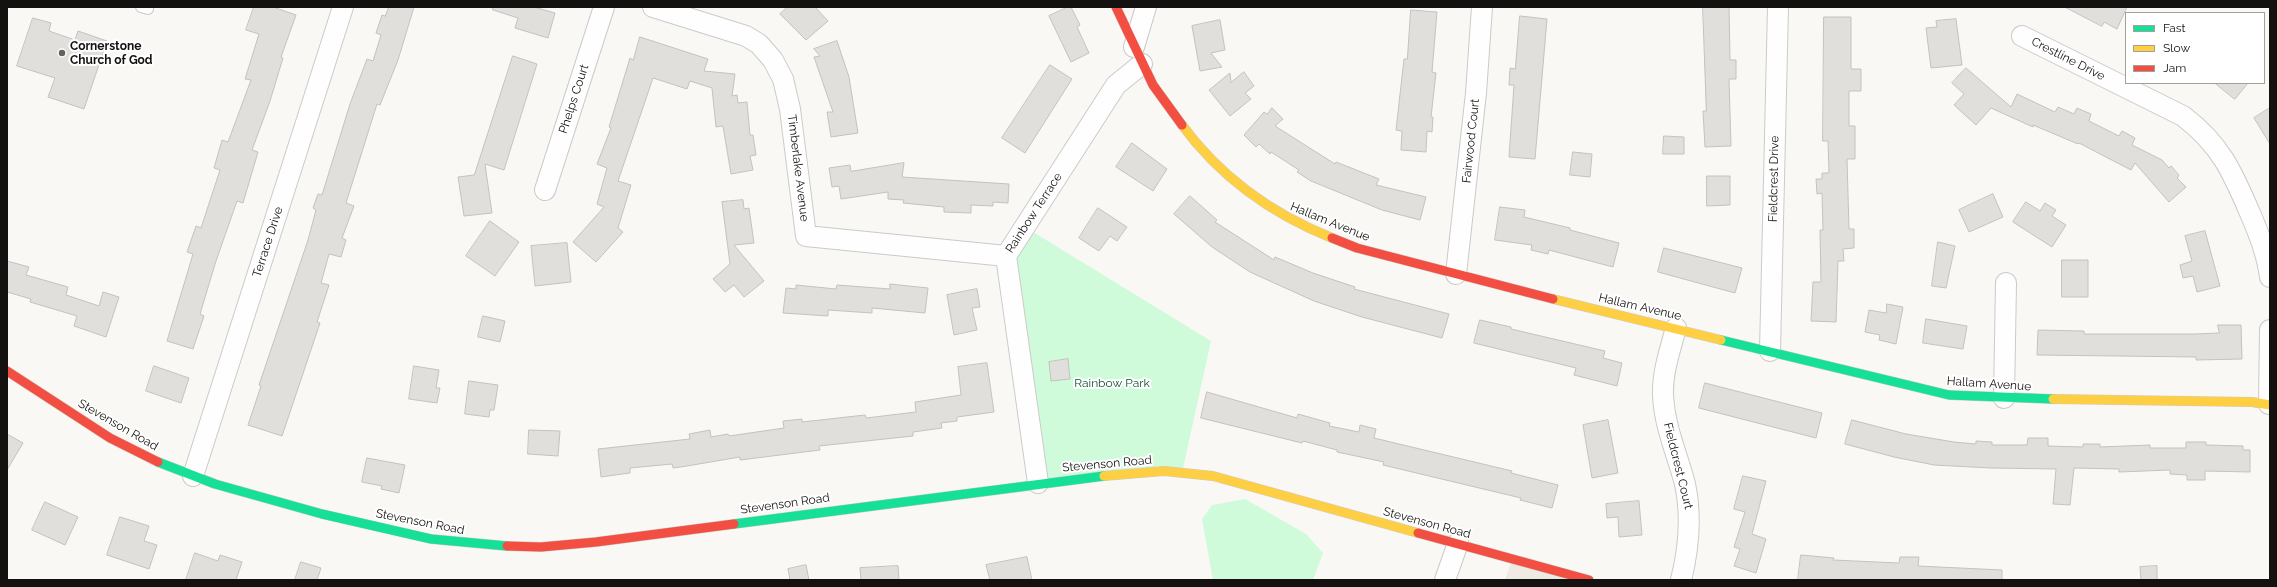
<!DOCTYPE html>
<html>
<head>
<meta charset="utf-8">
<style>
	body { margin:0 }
	#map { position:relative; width:2277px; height:587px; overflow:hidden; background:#faf8f5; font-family:Raleway,sans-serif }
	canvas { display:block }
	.frame { position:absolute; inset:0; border:8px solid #131210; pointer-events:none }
	.legend { position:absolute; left:2125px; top:12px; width:140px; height:72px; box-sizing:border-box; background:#fff; border:1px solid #a1a09f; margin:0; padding:5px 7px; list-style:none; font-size:12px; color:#131210 }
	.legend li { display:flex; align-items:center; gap:8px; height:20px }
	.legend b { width:20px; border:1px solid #a1a09f }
</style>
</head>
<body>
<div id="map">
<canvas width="2277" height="587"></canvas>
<div class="frame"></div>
<ul class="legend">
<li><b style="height:5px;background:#16e098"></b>Fast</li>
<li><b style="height:5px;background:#ffcf43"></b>Slow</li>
<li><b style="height:5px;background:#f24e42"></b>Jam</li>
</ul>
</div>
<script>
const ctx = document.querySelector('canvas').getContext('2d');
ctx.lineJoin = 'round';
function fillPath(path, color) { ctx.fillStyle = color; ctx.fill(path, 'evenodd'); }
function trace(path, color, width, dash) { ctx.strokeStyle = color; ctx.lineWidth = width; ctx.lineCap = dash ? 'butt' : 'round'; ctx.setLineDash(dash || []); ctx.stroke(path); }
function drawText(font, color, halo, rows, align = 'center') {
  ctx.font = font + ' Raleway,sans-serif'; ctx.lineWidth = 4; ctx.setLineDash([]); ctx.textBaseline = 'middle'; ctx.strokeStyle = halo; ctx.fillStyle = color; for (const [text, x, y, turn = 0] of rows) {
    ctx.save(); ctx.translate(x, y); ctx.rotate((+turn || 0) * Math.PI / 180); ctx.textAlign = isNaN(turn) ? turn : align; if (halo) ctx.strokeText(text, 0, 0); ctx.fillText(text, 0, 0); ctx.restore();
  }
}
fillPath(new Path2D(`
	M1512 559 1589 580H1505Z`), '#efebe2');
fillPath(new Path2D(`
	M1025 227 1211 341 1182 473 1038 483 1006 256Z
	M1245 499 1306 534 1323 553 1313 580H1213L1202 519 1212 505Z`), '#cffbdb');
const building = new Path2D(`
	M254 7H273L296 15 281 57 283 58 270 101 252 150 258 152 243 203 237 201 216 261 200 314 204 316 193 349 167 341 193 254 187 252 196 226 201 228 220 170 214 168 222 140 228 142 251 80 245 79 259 34 246 30Z
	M389 7H414L398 60 380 105 377 104 346 203 354 206 342 238 346 240 341 257 329 254 321 283 329 285 317 322 320 323 282 436 248 425 261 386 259 385 308 240 316 210 313 208 318 194 322 195 350 104 367 59 373 61 381 35 376 33 382 15 385 16Z
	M493 7H534L555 13 548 38 515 28 518 18 493 10Z
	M788 7H815L828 21 806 40 780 14Z
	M1068 7H1071L1080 25 1077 27 1089 53 1071 62 1049 16Z
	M1703 7H1729L1730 60H1736V79H1729L1731 146 1705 147 1703 111H1706Z
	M2065 7H2127L2117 29 2104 22 2102 26Z
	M1411 10 1437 12 1432 72 1436 73 1431 117H1433L1432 132 1427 131 1426 152 1401 150 1402 131 1396 130 1404 59H1407Z
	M1520 16 1547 19 1535 159 1509 157 1514 85H1509L1510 68 1515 69Z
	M1824 17H1851V69H1861V91H1849V126H1855V159H1847L1849 229H1854V248L1843 249 1844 261H1838L1836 322 1811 321 1813 282H1821L1820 230H1823L1822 193 1817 194 1816 179H1822V173H1829L1828 141H1823Z
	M33 18 51 23 49 31 75 40 78 31 107 41 84 109 48 97 55 78 17 66Z
	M1956 19 1962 65 1931 68 1926 28 1937 27 1936 21Z
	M1220 20 1225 50 1211 53 1222 67 1200 71 1192 26Z
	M640 37 708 59 704 71 735 74 732 96 737 95 738 103 747 102 750 135H753L756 155 750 156 753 170 731 174 723 126 716 127 712 88 690 81 687 89 653 78 618 181 631 185 618 228 623 232 596 262 573 242 604 207 597 204 607 168 597 164 611 128 609 127 630 58 633 60Z
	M837 41 849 77 858 133 831 137 827 112H833L814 57 820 56 814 49Z
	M513 56 537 64 504 170 485 164 492 213 464 216 458 177 474 175Z
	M1050 65 1072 79 1025 153 1002 138Z
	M1966 68 2011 107 2017 94 2055 112 2058 107 2074 114 2077 108 2091 114 2089 121 2119 136 2122 131 2135 138 2132 145 2162 160 2169 168 2171 166 2179 175 2177 178 2186 187 2169 202 2135 163 2131 170 2079 143 2078 144 2033 125V127L1991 108 1976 125 1954 105 1964 94 1952 83Z
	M1244 72 1254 86 1245 93 1251 99 1230 116 1209 90 1230 73 1231 82Z
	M2215 83H2248L2235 99Z
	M1272 108 1283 119 1275 126 1335 164 1336 162 1379 179 1376 185 1426 197 1420 220 1382 210 1311 181 1297 172 1299 170 1271 152 1270 154 1259 144 1256 147 1244 135 1264 112 1267 114Z
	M2270 108V144L2254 118Z
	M1664 136 1684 137V154H1663Z
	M1132 143 1167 169 1153 191 1116 167Z
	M1573 152 1592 154 1590 177 1570 175Z
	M904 163 902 177 1009 184 1008 203 993 202V206L971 205V213L944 212V207L903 203 904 200 888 199V192L841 199 839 186 832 187 829 168 850 165 851 171Z
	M1707 176H1730V205L1707 206Z
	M1993 194 2003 217 1969 232 1959 210Z
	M1190 196 1217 220 1215 222 1274 260 1275 257 1313 273 1355 287 1354 289 1449 314 1442 338 1362 317 1314 301 1250 272 1212 247 1174 214Z
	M743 200 744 209 749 208 754 243 734 245 764 281 744 297 734 285 725 292 713 279 730 264 722 202Z
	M2026 202 2040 211 2045 203 2056 210 2052 216 2066 225 2052 247 2013 222Z
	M1500 207 1525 210 1524 217 1570 228V230L1619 243 1613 267 1549 250 1548 254 1531 250 1532 245 1495 240Z
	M1098 208 1127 227 1117 241 1110 236 1099 251 1079 238Z
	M490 221 519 242 495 276 466 256Z
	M2205 231 2220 286 2197 292 2193 276 2183 278 2180 265 2192 261 2185 236Z
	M1938 242 1955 246 1946 288 1932 286Z
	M567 243 571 282 535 286 531 246Z
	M1664 248 1742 268 1735 293 1658 272Z
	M2062 260H2088V297H2062Z
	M7 261 29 267 26 275 68 287 66 295 99 306 103 292 119 297 106 337 74 326 77 316 30 302 31 299 7 292Z
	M890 284 928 288 925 313 872 308V313L828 310V316L783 313 786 288 796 289V285L836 289 837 285 890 289Z
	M977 289 980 307 972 308 977 330 954 335 947 295Z
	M1887 304 1903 307 1896 344 1879 340 1880 335 1865 332 1869 310 1886 313Z
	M483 316 505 321 500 342 478 337Z
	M1926 319 1967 326 1963 349 1923 343Z
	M1480 320 1511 327V329L1605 351 1603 358 1622 363 1617 386 1574 375 1576 368 1474 343Z
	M2218 325H2241L2242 359 2196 360V357L2037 355 2038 330 2084 331V334H2195L2219 333Z
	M1068 359 1070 379 1051 381 1049 362Z
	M987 363 994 412 957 417V421L941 423 942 428 913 432V436L819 446 820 450 740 460V457L687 466 673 468 672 464 630 468V473L601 477 598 449 690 439 689 434 710 430 711 437 728 434 729 436 784 428 783 421 802 419V422L865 415 866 418 916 412 915 402 961 395 958 367Z
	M154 366 189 378 181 403 146 391Z
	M414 366 439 370 436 388H440L437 403 409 399Z
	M469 381 498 385 494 410H490L489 417 465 414Z
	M1705 383 1822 413 1816 438 1699 408Z
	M1207 392 1297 418 1298 414 1330 423 1329 426 1359 432 1360 425 1376 429 1374 438 1512 471 1511 473 1558 485 1552 508 1520 500 1521 498 1383 465 1384 462 1337 452V450L1303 441 1302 443 1201 418Z
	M1608 420 1618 473 1592 478 1583 425Z
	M1852 420 1906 434 1954 442 1976 444V441L1992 442V445H2027L2028 438H2048V446L2083 447V444H2100V447L2150 445V448H2186V442H2206V445L2243 446V450H2250V472L2205 471V480H2187V475L2170 474V470L2119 472V469L2074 468 2070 505 2053 504 2056 469 1990 468 1934 465 1894 457 1845 444Z
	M529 430 560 431 558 456 528 454Z
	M7 434 23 443 7 470Z
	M367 458 405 465 399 493 381 489 382 486 362 482Z
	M1743 476 1766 481 1752 534 1766 539 1756 573 1734 566 1740 549 1734 547 1745 512 1734 509Z
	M1639 501 1642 535 1619 537 1618 517 1607 518 1606 504Z
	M45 502 78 517 65 545 32 530Z
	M120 517 149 526 144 541 157 545 149 569 107 555Z
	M195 553 218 561 220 555 242 562 236 580H186Z
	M1801 555 1834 558 1833 560 1899 563 1900 557H1919L1918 566 2002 570V580H1798Z
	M1027 557 1032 580H990L986 565Z
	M301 562 321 568 317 580H295Z
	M806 565 809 580H790L788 569Z
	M898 566 899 580H861L860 568Z
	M2157 566V580H2141L2140 567Z`);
fillPath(building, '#e0dfdc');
trace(building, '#c2c2bf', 1);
const lane = new Path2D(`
	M141 7 148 9`);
const street = new Path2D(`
	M653 7 746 36 759 44 773 60 783 79 790 109 806 236 1006 256
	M2022 36 2183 116C2220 144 2232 171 2250 213 2259 234 2267 254 2270 277
	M1134 47 1146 7
	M545 190 604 7
	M1456 274 1476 93 1482 7
	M1676 328C1670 350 1662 373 1663 396 1665 429 1677 453 1685 484 1692 517 1689 548 1681 580
	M1770 351 1778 7
	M2004 398 2006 283
	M2269 404 2270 330
	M193 476 343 7
	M1038 483 1006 256 1116 85 1142 64
	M1445 580 1458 543`);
const fast = new Path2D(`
	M1721 340 1949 395 2053 399
	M158 462 215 484 322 514 431 539 507 546
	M734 524 1104 476`);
const slow = new Path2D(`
	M1182 125C1221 178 1272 214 1332 238
	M1553 299 1721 340
	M2053 399 2252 402 2270 405
	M1104 476 1164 471 1213 476 1418 533`);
const jam = new Path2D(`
	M1116 7 1153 85 1182 125
	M1332 238 1357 248 1553 299
	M7 371 110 438 158 462
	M1418 533 1589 580
	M507 546 541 547 596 542 734 524`);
trace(lane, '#cccac8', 12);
trace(street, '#cccac8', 22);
trace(fast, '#cccac8', 10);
trace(slow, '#cccac8', 10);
trace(jam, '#cccac8', 10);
trace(lane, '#fefefe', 10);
trace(street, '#fefefe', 20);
trace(fast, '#16e098', 9);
trace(slow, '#ffcf43', 9);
trace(jam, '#f24e42', 9);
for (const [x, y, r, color] of [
	[62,53,4,"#646260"]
]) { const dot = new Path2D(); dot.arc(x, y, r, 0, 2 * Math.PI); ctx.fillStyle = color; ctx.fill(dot); trace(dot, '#fff', 1.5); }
drawText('bold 12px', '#131210', '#fff', [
	["Cornerstone",70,46],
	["Church of God",70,60]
], 'left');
drawText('12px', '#131210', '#fff', [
	["Crestline Drive",2068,59,27],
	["Phelps Court",574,99,-72],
	["Fairwood Court",1471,141,-84],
	["Timberlake Avenue",798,168,83],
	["Fieldcrest Drive",1774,179,-89],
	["Rainbow Terrace",1034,213,-57],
	["Hallam Avenue",1330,222,22],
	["Terrace Drive",268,242,-72],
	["Hallam Avenue",1640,307,13],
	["Hallam Avenue",1989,384,4],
	["Stevenson Road",118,425,30],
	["Stevenson Road",1107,464,-5],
	["Fieldcrest Court",1678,466,76],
	["Stevenson Road",785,504,-8],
	["Stevenson Road",420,522,11],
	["Stevenson Road",1427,523,15]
]);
drawText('12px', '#11522d', '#fff', [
	["Rainbow Park",1112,383]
]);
</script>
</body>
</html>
